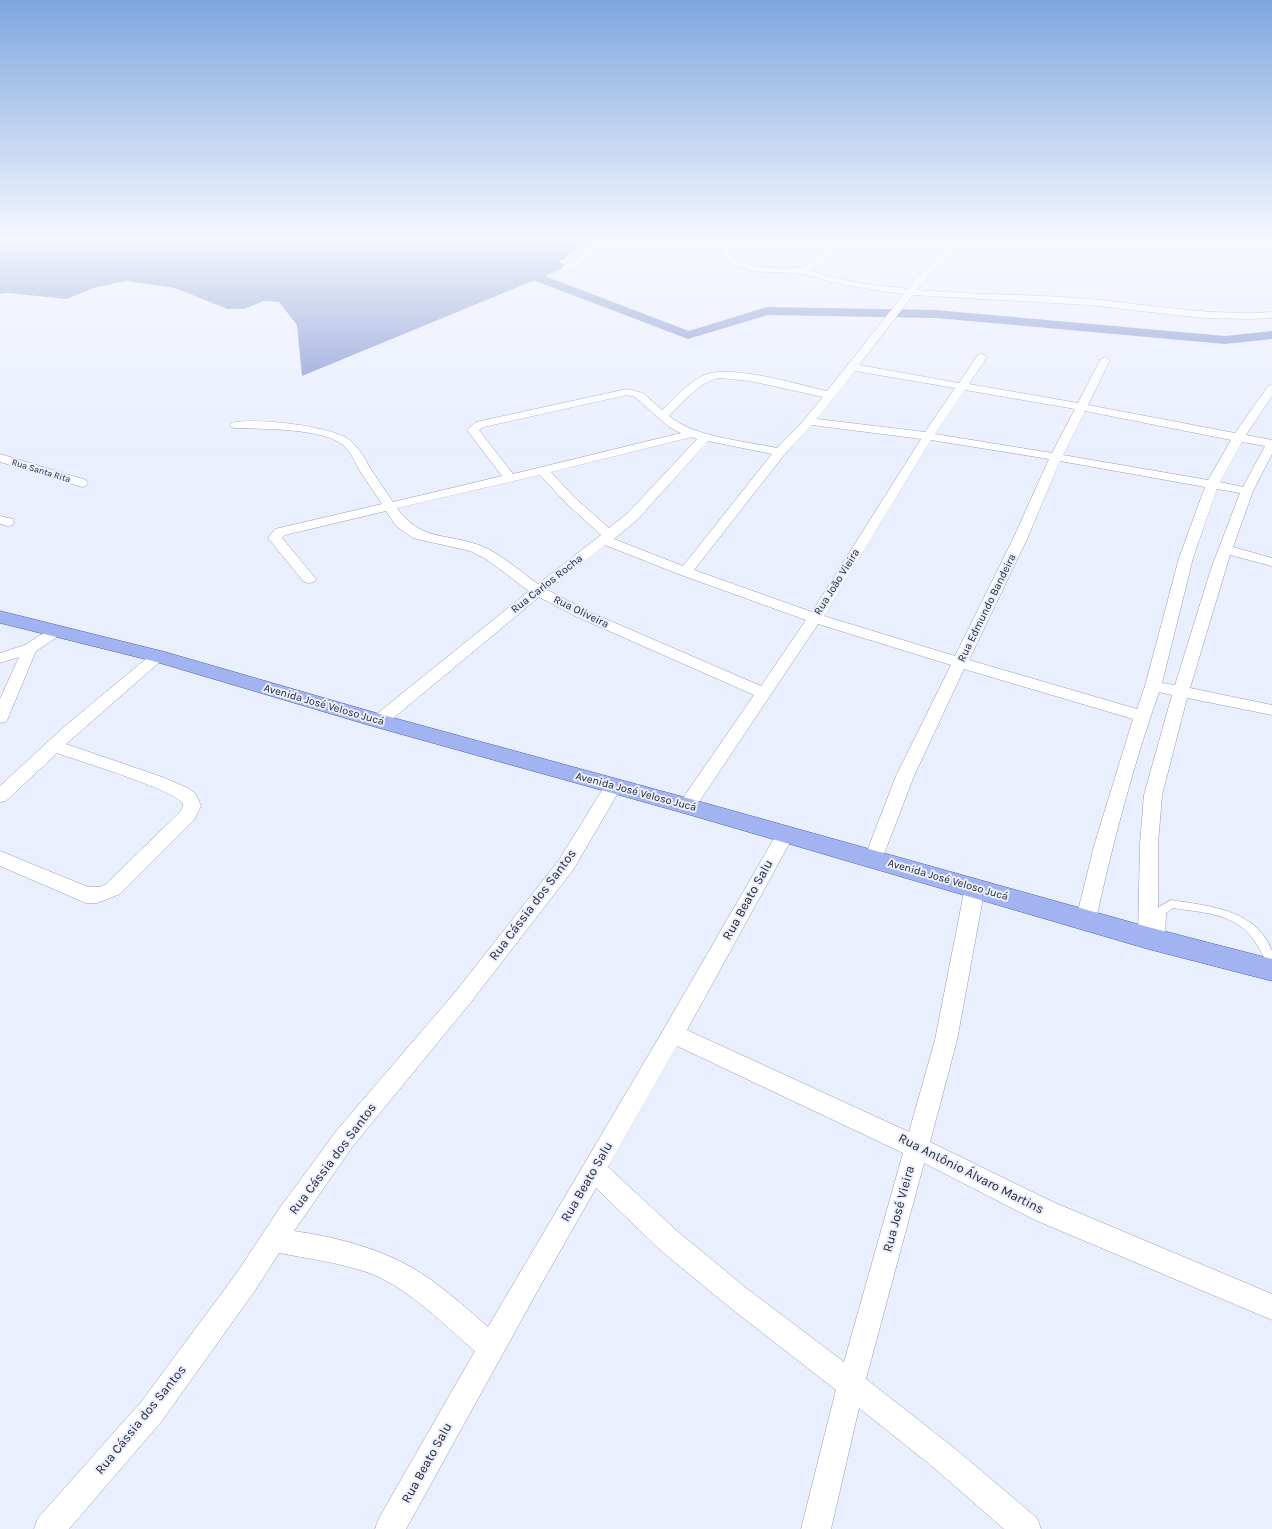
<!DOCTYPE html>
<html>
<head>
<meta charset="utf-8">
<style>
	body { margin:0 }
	canvas { display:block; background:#eaeffe }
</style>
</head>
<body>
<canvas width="1272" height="1529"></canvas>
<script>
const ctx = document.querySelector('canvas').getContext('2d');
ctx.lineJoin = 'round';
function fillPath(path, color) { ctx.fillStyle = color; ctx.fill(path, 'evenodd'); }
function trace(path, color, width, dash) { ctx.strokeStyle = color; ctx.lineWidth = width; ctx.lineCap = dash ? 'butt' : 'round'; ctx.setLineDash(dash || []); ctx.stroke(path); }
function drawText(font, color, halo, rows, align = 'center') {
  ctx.font = font + ' Karla,sans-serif'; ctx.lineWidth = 4; ctx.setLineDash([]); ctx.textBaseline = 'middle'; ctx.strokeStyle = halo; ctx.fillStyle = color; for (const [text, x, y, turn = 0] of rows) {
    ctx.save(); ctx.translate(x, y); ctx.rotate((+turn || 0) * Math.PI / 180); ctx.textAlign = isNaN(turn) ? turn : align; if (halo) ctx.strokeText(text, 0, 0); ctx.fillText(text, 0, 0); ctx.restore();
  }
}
fillPath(new Path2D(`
	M0 237H593L559 262 570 266 564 268 302 376 297 325 279 302 264 301 244 309H227L175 288 126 281 93 288 67 299 7 293 0 294Z`), '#8094cf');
fillPath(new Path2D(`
	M537 273 689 331 767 307 936 310 1225 336 1272 331V339L1225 344 936 318 768 315 688 339 533 280 531 277 533 274Z`), '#8094cf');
const service = new Path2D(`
	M1171 900C1208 906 1257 909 1272 951 1272 955 1272 962 1272 967L1268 965C1262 954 1257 942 1248 933 1230 913 1198 912 1173 908L1166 913 1165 941 1164 944 1160 945 1156 944 1155 941 1156 911 1157 908Z`);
const minor = new Path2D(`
	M608 237H618L569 270H563L562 268 563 266Z
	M733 237H742L732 246 728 253C745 271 779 268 802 268L842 237H851L810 270C840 282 876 285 908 289L918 276 954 237H963L917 290C975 295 1033 294 1090 299 1151 305 1211 316 1272 312V318L1249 319 1203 318 1088 305 913 295 859 365 959 383 978 355 982 354 987 357 969 384 1078 403 1100 360 1105 357 1110 360 1088 405 1235 433 1268 386 1272 385V396L1246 435 1272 440V454L1253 491 1233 547 1272 558V566L1230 555 1190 688 1272 705V715L1187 698 1162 795 1158 844V938L1155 944 1148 946 1141 944 1138 938 1140 844 1144 795 1172 695 1159 692C1133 766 1113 842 1096 919L1093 925 1086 927 1079 925 1076 919 1094 846 1133 719 964 669 914 776 882 859 880 864 873 866 866 864 864 859 896 776 951 665 818 624 693 811 687 813 681 811 678 806 681 801 754 695 575 616 539 597 385 725 379 727 373 725 371 721 373 717 529 591 486 559 470 551 413 538 396 526 386 511 285 535 282 538 316 579 314 582 309 583 304 582 268 538 275 529 382 504C375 493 367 482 360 471 355 462 351 452 343 445 323 428 261 429 235 428L231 427 229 425 231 423C253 417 334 426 351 441 360 449 366 461 372 471 379 481 386 492 393 502L502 476 467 430 476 422 627 389 643 393 662 410C675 398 691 379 708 374 734 365 800 385 827 391L904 294C880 291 856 287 832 282 822 280 812 275 803 274 776 270 738 278 720 253L725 243ZM855 371 955 388 925 432 817 419ZM720 378 750 381 823 397 805 419 777 448C745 441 693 437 669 416 683 402 700 381 720 378ZM965 390 1075 409 1052 453 935 434ZM627 395 635 397 669 427 681 433 513 474 479 430 484 427ZM1085 411 1231 440 1208 480 1063 455ZM812 425 921 439 812 612 694 570 784 455ZM692 437 697 439 628 513 609 528 574 497 551 472ZM931 440 1049 459 1013 539 955 656 824 616ZM708 441 772 454 683 566 614 539 638 519ZM1242 442 1265 446 1243 487 1220 482ZM1060 461 1205 487 1179 558 1145 686 1137 709 969 660 1027 539ZM540 475 566 503 601 535 538 584C519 571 501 553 479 545 445 533 420 541 397 508ZM1217 489 1240 493 1211 569 1175 685 1162 683 1193 558ZM605 545 681 575 806 620 761 686 585 610 548 590Z
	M0 454 86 480 88 483 86 486 82 487 0 462Z
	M0 516 13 519 14 522 13 525 8 526 0 524Z
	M55 627 60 629 62 632 60 635 36 651 8 718 6 722 0 723V699L19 657 0 663V653L25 645 50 629Z
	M158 651 163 653 166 656 163 659 66 744 162 777 188 788 196 794 201 806 194 820 120 894 97 903H86L79 900 0 866V851L88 887H100L106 884 181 811C182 808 184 806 182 803 175 790 76 760 57 753L6 801 0 802V786L65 726 153 653Z
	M613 780 619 782 622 786 573 870 471 1002 353 1146 294 1231C335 1237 375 1247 411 1267 439 1283 464 1306 488 1327L665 1027 779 830 785 828 791 830 794 835 687 1030 909 1132 935 1040 965 887 968 882 975 879 982 882 985 887 957 1040 930 1142 1053 1202 1272 1294V1320L1035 1220 924 1163 866 1379 953 1447 1037 1518 1041 1529H1004L933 1467 859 1408 831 1529H801L836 1390 728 1306 659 1249 596 1188 543 1281 406 1529H375L379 1518 475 1351C442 1323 403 1282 360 1270 334 1262 306 1258 279 1253L254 1292 161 1422 69 1529H34L38 1518 141 1402 236 1274 279 1209 337 1130 457 990 559 860 607 782ZM677 1046 903 1153 844 1362 746 1288 677 1231 608 1167Z`);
const primary = new Path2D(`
	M0 611 165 652 383 715 687 798 1148 927 1272 959V981L1148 949 687 814 372 726 153 661 0 623Z`);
trace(service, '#959db4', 1);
trace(minor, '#959db4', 1);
trace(primary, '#4d61a6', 1);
fillPath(service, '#fff');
fillPath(minor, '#fff');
fillPath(primary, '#a1b3f0');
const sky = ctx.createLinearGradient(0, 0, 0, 451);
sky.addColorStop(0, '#7ea7de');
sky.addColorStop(0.53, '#f6f8ff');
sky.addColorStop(1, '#f6f8ff00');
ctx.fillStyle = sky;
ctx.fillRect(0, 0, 1272, 451);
drawText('9px', '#242730', '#eaeffe', [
	["Rua Santa Rita",41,471,17]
]);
drawText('11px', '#242730', '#eaeffe', [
	["Rua João Vieira",837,582,-58],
	["Rua Carlos Rocha",547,584,-38],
	["Rua Edmundo Bandeira",987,608,-64],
	["Rua Oliveira",581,612,26],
	["Avenida José Veloso Jucá",324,705,16],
	["Avenida José Veloso Jucá",636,792,15],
	["Avenida José Veloso Jucá",948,880,16]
]);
drawText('13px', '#242730', '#eaeffe', [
	["Rua Beato Salu",748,900,-61],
	["Rua Cássia dos Santos",533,905,-53],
	["Rua Cássia dos Santos",333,1159,-53],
	["Rua Antônio Álvaro Martins",971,1174,27],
	["Rua Beato Salu",587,1182,-60],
	["Rua José Vieira",899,1209,-75],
	["Rua Cássia dos Santos",141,1420,-51],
	["Rua Beato Salu",427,1463,-61]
]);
</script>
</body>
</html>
